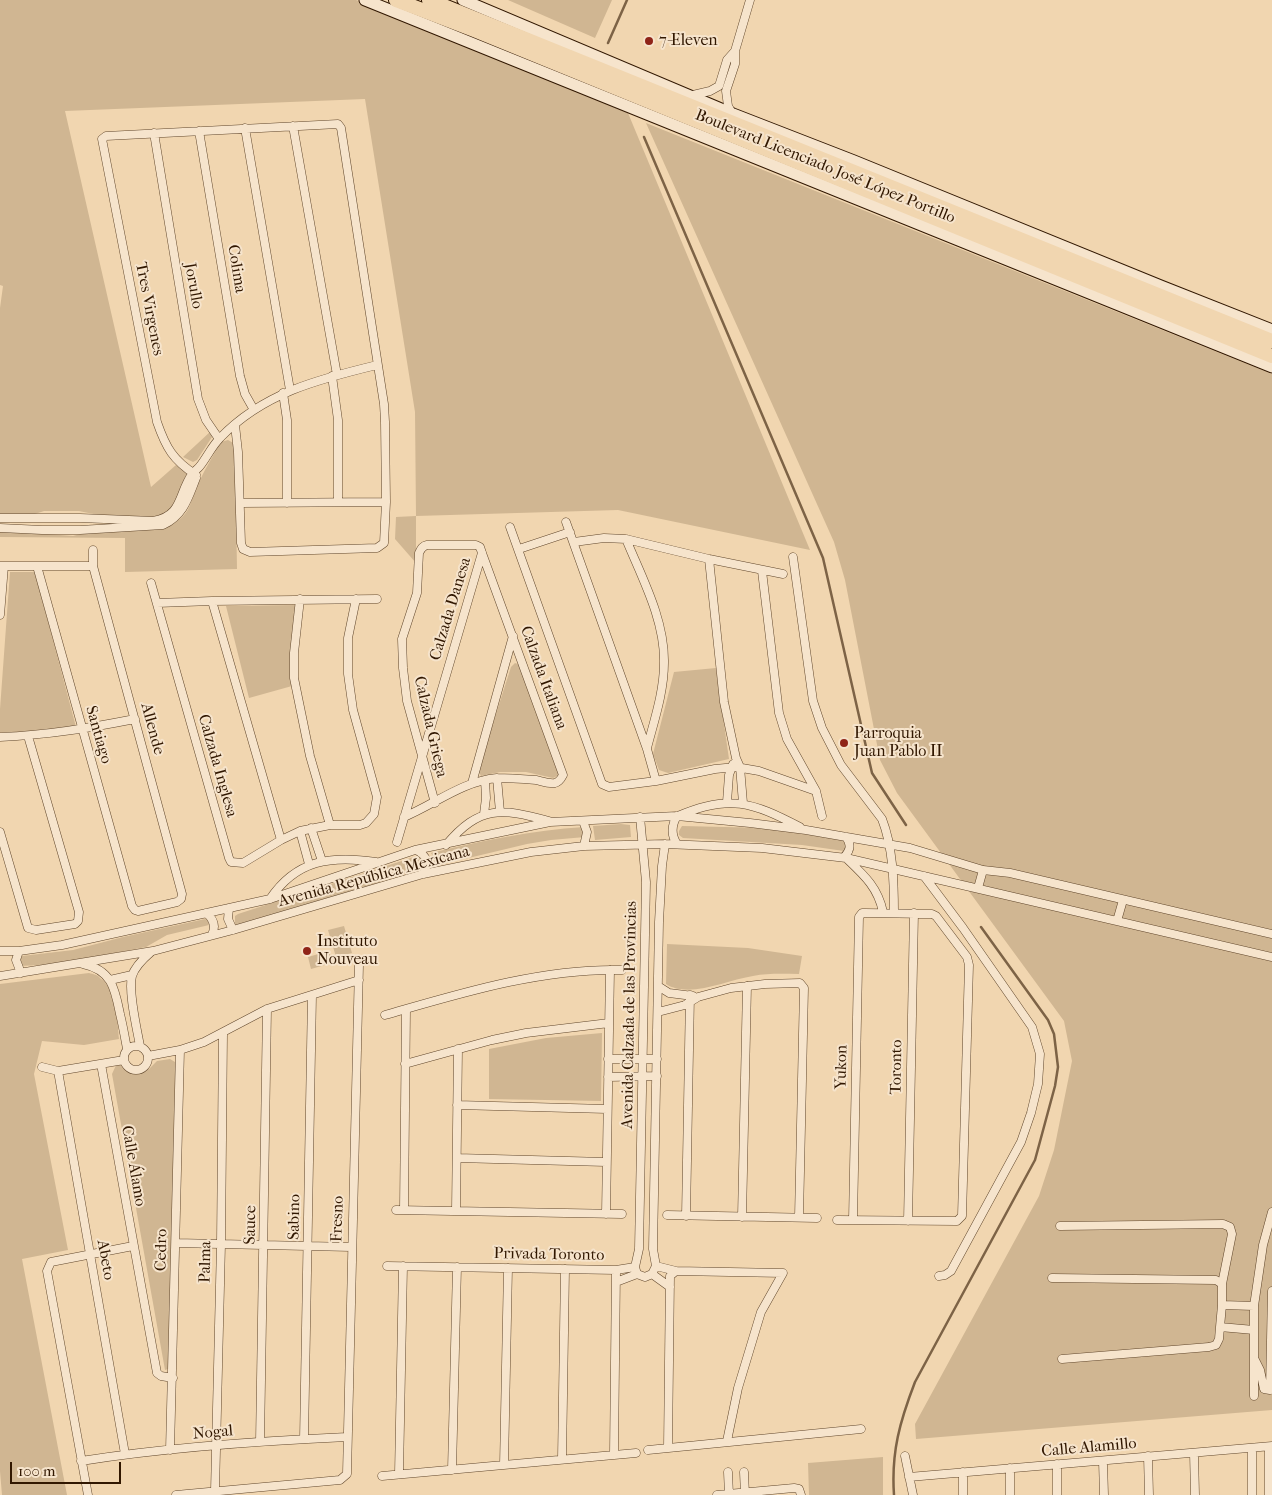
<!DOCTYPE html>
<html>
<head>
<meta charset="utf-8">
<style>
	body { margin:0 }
	#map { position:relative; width:1272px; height:1495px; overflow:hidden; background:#f1d6b0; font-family:"IM FELL French Canon",serif }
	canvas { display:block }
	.scale { position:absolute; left:10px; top:1462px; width:111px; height:22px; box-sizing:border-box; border:2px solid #311700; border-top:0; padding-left:6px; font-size:15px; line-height:18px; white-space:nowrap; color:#311700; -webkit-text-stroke:4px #f6e4cc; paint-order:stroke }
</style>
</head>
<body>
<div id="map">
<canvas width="1272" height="1495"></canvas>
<div class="scale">100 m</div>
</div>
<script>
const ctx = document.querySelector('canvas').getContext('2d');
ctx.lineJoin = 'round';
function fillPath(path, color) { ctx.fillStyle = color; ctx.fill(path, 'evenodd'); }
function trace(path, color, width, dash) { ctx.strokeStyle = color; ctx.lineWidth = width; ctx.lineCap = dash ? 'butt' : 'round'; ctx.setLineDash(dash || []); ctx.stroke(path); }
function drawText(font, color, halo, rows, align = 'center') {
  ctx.font = font + ' "IM FELL French Canon",serif'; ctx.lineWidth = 4; ctx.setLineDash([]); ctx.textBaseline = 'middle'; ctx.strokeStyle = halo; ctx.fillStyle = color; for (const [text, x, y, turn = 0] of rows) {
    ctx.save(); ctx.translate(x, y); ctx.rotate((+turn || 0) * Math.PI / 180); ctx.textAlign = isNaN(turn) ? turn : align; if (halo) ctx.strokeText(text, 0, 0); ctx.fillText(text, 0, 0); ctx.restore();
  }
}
fillPath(new Path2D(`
	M0 0H356L628 113 810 550 618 510 416 516V563L395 539 396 517 416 516 415 412 365 99 65 111 151 487 176 465 187 473 188 477C180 495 177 513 155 518L103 516 79 511H44L29 516H0V308L3 286 0 285Z
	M508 0H612L595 38Z
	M646 123 1272 374V1410L916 1439 915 1424 1039 1196 1054 1150 1072 1061 1064 1021 897 793 880 760 845 580 834 542Z
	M211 431 212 437 197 460 193 462 183 457Z
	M228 440 235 444 237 569 125 572V538L0 537V529L35 530 47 534 73 536 99 529 163 528C193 517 188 504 200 480 206 467 214 454 221 442Z
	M10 572H35L76 727 34 732H0V709Z
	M296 605 290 660 292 686 249 698 226 606Z
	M515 663 520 665 560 772 557 776 553 778 526 772H500L481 776 478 770 511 667Z
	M716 668 729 759 668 773 659 770 653 754 674 672Z
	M621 824 630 825 631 837 595 840 593 826Z
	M682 826 768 828 842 840 847 843V848L844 851 802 845 683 838 679 835V831Z
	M584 827 585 837 551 840 527 844 435 866 433 865 434 858 431 853C481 841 532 830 584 827Z
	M420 855 424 856 423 867 341 896 238 925 235 924V916L238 914Z
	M205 919 208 920 209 925 167 935 146 947 57 964 21 966 20 961 22 956 73 950 123 937Z
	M344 926 352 953 336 957 328 930Z
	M667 944 748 948 802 956 799 974C784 974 768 973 753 976 727 980 689 999 666 984Z
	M329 951 332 963 311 969 308 957Z
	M89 973C93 974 98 975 100 978 118 991 117 1019 119 1039L84 1045 42 1041 34 1074 68 1250 22 1259 67 1495H2L0 1471V984Z
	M602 1033 601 1101 489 1099V1049L546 1038Z
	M170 1059 175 1062 176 1067 171 1368 165 1370 112 1074 117 1063 133 1072 149 1069 157 1061Z
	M883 1457V1495H809L808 1463Z`), '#d0b692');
trace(new Path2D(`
	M608 43 627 0
	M644 137 823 558 872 773 906 825
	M894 1495C891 1452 900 1421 915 1382L1035 1160 1055 1086 1058 1067 1054 1034 1048 1020 981 927`), '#7d6346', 2.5);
const street = new Path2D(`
	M693 95 710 91 719 86 727 60 735 51
	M732 113 728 106 726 91 735 64V51L750 0
	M293 126 337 375
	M245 128 290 390
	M199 131 240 376 245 394 254 410
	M154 133 198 399 206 420 219 439
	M332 376 338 420V502
	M283 393 287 420V503
	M196 475C173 460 166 448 157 422L102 139 106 136 338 124 341 128 384 404 385 422 386 502 384 543 377 548 250 552 243 549 241 543 238 452 235 425
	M241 503 386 502
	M0 518H80L153 521C183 516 178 494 192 474 194 471 198 469 200 466 207 457 212 446 220 438 263 393 319 379 377 365
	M566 522 647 749 656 781
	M510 527 602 784 609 787 656 781 715 769 736 767 759 771 816 791
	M0 528 42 530H80L163 525C184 515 188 498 196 478
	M626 539C642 578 665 620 664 663 664 692 654 721 647 748
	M574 542 604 538 626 539 709 559 783 574
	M519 549 570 532
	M793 557 813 701 822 728 841 765 882 819C893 847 894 882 894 913
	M709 559 724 702 736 758 740 767 743 803
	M0 566H93
	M37 566 132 906 135 910 138 911 177 902 181 899 182 894 93 566V550
	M762 571 779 713 787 739 816 791 822 816
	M151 583 229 858 231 862 243 863 281 840 300 831 330 825H360L366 823 374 814 377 797 353 710 348 674V638L356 599
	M300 599 294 653V678L310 756 330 825
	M212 601 281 840
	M157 603 212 601 377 599
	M0 615 4 566
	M0 737C48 735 89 728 135 719
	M497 778 500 812
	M472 783 513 636
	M727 802 729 775 733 764
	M484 814 486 798 485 780
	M677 816C671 826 671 835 677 844
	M678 816C729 794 752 802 800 827
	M404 817C435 804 463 781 497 778 509 778 523 779 536 780 541 781 549 784 555 783 559 782 561 779 563 775L482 553 480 547 476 545H427C422 546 421 549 419 553L417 593 402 639 403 668 407 701 435 803
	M640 817 646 882 639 1249 635 1267 637 1274 645 1277 652 1274 656 1266 653 1249 659 922 662 866 665 844
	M583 821 587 832 584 846
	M311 828 322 861
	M300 831 309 864
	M0 832 28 928 36 930 75 924 78 921 79 912 28 736
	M397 842 482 553
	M446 845C480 805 501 808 549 821
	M416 850C428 856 429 863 423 874
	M844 857C850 851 852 845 846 837
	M847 859C865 876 878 888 883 912
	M924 876 963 928 1032 1027 1040 1054 1038 1084 1031 1113 1021 1142 951 1271 945 1275 939 1276
	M978 888 983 870
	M270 899C296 860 331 855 376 862
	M229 908 228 919 233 930
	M206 913C214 919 216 926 212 935
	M1117 921 1123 900
	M0 951H19L62 945 270 899 415 850 550 822 677 816 750 823 806 830 910 848 983 870 1010 873 1272 934
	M19 951 16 960 21 973
	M83 964C112 970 115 989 120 1014 123 1026 125 1038 127 1049
	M0 976 153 951 233 930 423 874 531 852 584 846 665 844 762 848 846 858 1272 957
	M110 980 132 975
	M658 986 669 993 693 996
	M658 1012 685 1005 698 997 731 988 765 984 800 983 804 988 799 1217
	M385 1015C461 993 542 968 622 970
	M124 1058a12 12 0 1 1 24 0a12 12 0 1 1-24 0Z
	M140 1046C137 1029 128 992 132 976 135 966 144 958 151 952
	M148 1056 180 1050 204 1042 267 1009 359 980
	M608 1059H657
	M101 1064 157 1373 161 1376 173 1378
	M405 1064 492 1040 526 1033 609 1023
	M42 1067 58 1071 124 1060
	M58 1071 125 1454
	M608 1077 657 1076
	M457 1105 607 1109
	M457 1158 606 1162
	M396 1210 622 1214
	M404 1210 406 1009
	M456 1211 458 1049
	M606 1214 610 970
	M667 1215 817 1218
	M686 1216 690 995
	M742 1217 747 986
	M837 1220 957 1221 962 1216 969 965 967 957 936 916 932 914 865 913H862L859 917 853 1220
	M908 1221 914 913
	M1060 1226 1223 1224 1230 1227 1232 1234 1222 1284
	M176 1243 351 1247
	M387 1266 616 1270 635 1267
	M656 1266 676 1271
	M652 1274 670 1287
	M1052 1278 1216 1280 1222 1284V1305L1254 1306
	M616 1282 637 1274
	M1220 1327 1222 1305
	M1062 1359 1209 1347 1216 1345 1219 1339 1220 1327 1254 1330
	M1255 1360 1260 1370 1264 1389 1270 1390 1272 1291
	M1254 1396V1306L1263 1245 1272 1212
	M304 1439 312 995
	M260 1442 267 1009
	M668 1448 670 1276 676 1271 783 1273 761 1312 738 1388 727 1441
	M170 1450 180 1050
	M648 1450 861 1429
	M1194 1453 1195 1495
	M614 1454 616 1270
	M905 1456 913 1495
	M1148 1456 1149 1495
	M562 1459 565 1269
	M81 1461C169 1447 258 1441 347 1437
	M1103 1461 1104 1495
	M504 1465 508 1268
	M1010 1468V1495
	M452 1470 457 1267
	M728 1472 729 1495
	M744 1472 745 1495
	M963 1472V1495
	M399 1474 403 1266
	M382 1476 636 1453
	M909 1477 1272 1446
	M215 1491 221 1244 223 1033
	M88 1495 47 1271 51 1262 133 1246
	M176 1495 340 1480 347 1474 359 965
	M717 1495 794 1488 799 1489 801 1495
	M1057 1495V1464
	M1252 1495V1448
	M1269 1495V1447`);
const secondary = new Path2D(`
	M365 0 1272 367
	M463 0 733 114 854 161 1161 286 1272 330`);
const highway = new Path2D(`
	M396 0 474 30 1272 356
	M429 0 1272 341`);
trace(street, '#61472c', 9);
trace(secondary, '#311700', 13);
trace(highway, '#311700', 16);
trace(street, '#f6e4cc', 8);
trace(secondary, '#f6e4cc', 11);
trace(highway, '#f1d6b0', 14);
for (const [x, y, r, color] of [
	[649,41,5,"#8f2418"],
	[844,743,5,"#8f2418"],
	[307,951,5,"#8f2418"]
]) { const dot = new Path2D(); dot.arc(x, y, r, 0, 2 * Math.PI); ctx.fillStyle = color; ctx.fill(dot); trace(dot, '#f6e4cc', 2); }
drawText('16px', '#311700', '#f6e4cc', [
	["7-Eleven",659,41],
	["Parroquia",854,734],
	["Juan Pablo II",854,752],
	["Instituto",317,942],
	["Nouveau",317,960]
], 'left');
drawText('16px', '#311700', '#f6e4cc', [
	["Boulevard Licenciado José López Portillo",825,167,22],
	["Colima",236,269,81],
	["Jorullo",193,286,80],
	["Tres Virgenes",149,309,79],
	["Calzada Danesa",451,609,-73],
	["Calzada Italiana",543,678,70],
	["Calzada Griega",430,727,77],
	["Allende",152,729,75],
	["Santiago",98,735,74],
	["Calzada Inglesa",217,766,74],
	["Avenida República Mexicana",374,877,-15],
	["Avenida Calzada de las Provincias",630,1015,-89],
	["Yukon",842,1067,-89],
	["Toronto",897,1067,-89],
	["Calle Álamo",133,1166,80],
	["Sabino",295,1217,-89],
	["Fresno",338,1219,-88],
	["Sauce",251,1225,-89],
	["Cedro",162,1250,-89],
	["Privada Toronto",549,1255,1],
	["Abeto",105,1260,80],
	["Palma",206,1262,-89],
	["Nogal",213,1433,-5],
	["Calle Alamillo",1089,1448,-5]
]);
</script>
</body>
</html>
